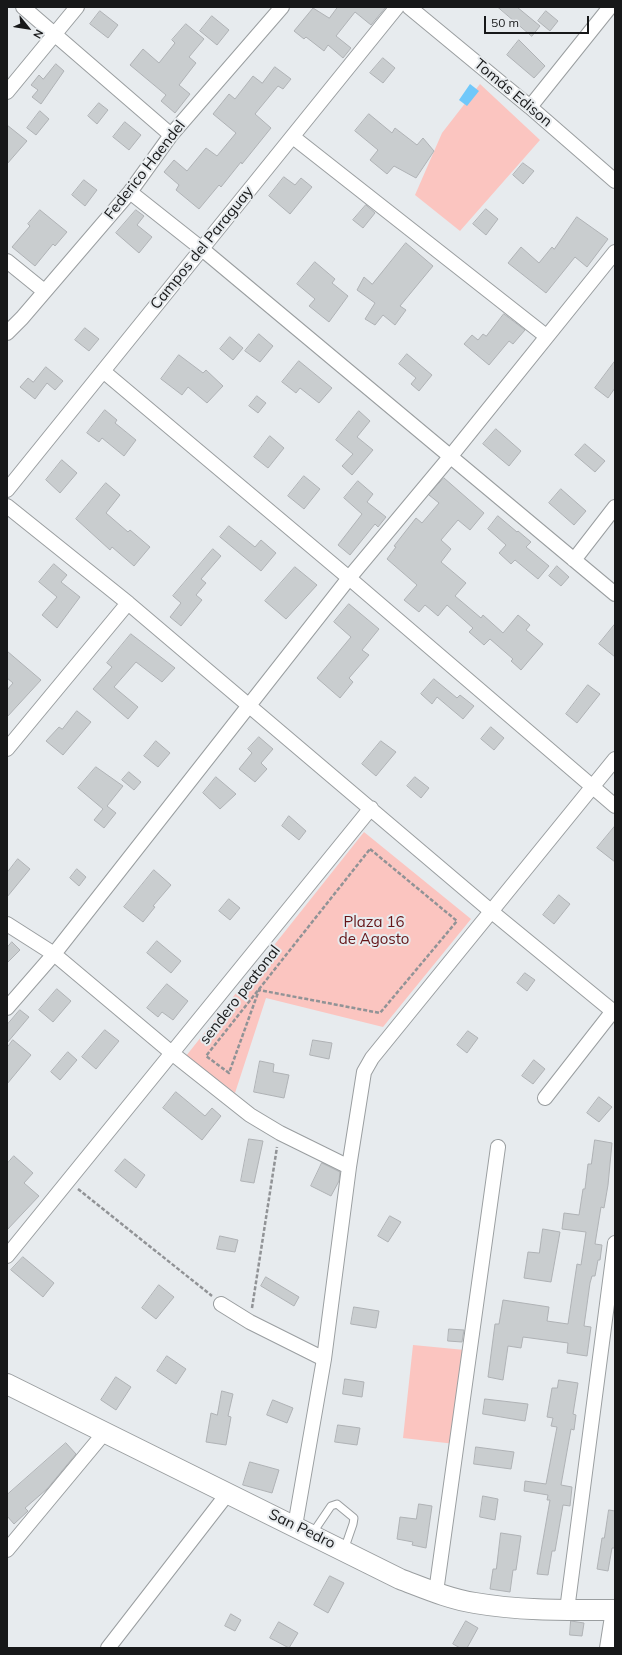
<!DOCTYPE html>
<html>
<head>
<meta charset="utf-8">
<style>
	body { margin:0 }
	#map { position:relative; width:622px; height:1655px; overflow:hidden; background:#e7ebee; font-family:Mulish,sans-serif }
	canvas { display:block }
	.frame { position:absolute; inset:0; border:8px solid #171819; pointer-events:none }
	.north { position:absolute; left:8px; top:8px; width:40px; height:40px; -webkit-text-stroke:3px #e7ebee; paint-order:stroke; rotate:120deg; font-size:11px; font-weight:700; line-height:16px; text-align:center; color:#171819 }
	.north::after { content:''; display:block; margin:auto; width:14px; height:18px; background:#171819; clip-path:polygon(50% 0,100% 100%,50% 72%,0 100%) }
	.scale { position:absolute; left:484px; top:16px; width:105px; height:18px; box-sizing:border-box; border:2px solid #171819; border-top:0; padding-left:5px; font-size:12px; line-height:14px; white-space:nowrap; color:#171819; -webkit-text-stroke:3px #e7ebee; paint-order:stroke }
</style>
</head>
<body>
<div id="map">
<canvas width="622" height="1655"></canvas>
<div class="frame"></div>
<div class="north">N</div>
<div class="scale">50 m</div>
</div>
<script>
const ctx = document.querySelector('canvas').getContext('2d');
ctx.lineJoin = 'round';
function fillPath(path, color) { ctx.fillStyle = color; ctx.fill(path, 'evenodd'); }
function trace(path, color, width, dash) { ctx.strokeStyle = color; ctx.lineWidth = width; ctx.lineCap = dash ? 'butt' : 'round'; ctx.setLineDash(dash || []); ctx.stroke(path); }
function drawText(font, color, halo, rows, align = 'center') {
  ctx.font = font + ' Mulish,sans-serif'; ctx.lineWidth = 4; ctx.setLineDash([]); ctx.textBaseline = 'middle'; ctx.strokeStyle = halo; ctx.fillStyle = color; for (const [text, x, y, turn = 0] of rows) {
    ctx.save(); ctx.translate(x, y); ctx.rotate((+turn || 0) * Math.PI / 180); ctx.textAlign = isNaN(turn) ? turn : align; if (halo) ctx.strokeText(text, 0, 0); ctx.fillText(text, 0, 0); ctx.restore();
  }
}
fillPath(new Path2D(`
	M480 84 540 140 460 231 415 195 442 133Z
	M364 832 471 919 383 1027 266 998 235 1093 186 1056Z
	M413 1345 465 1350 455 1444 403 1438Z`), '#fbc5c0');
fillPath(new Path2D(`
	M470 84 479 91 467 106 459 100Z`), '#70c8fa');
const building = new Path2D(`
	M338 7H386L371 25 355 12 336 36 351 48 343 58 328 45 324 51 306 37 304 39 294 31 313 8 329 18Z
	M498 7H517L540 26 532 36Z
	M100 11 118 25 108 38 90 24Z
	M546 11 558 21 550 31 538 21Z
	M212 16 229 30 217 45 200 31Z
	M186 24 204 39 189 57 196 63 179 85 190 94 175 113 161 101 166 95 130 65 143 49 159 63 175 43 172 40Z
	M519 40 545 66 534 78 507 55Z
	M383 58 395 68 383 83 370 73Z
	M56 64 64 71 41 104 32 97 38 90 31 85 39 75 43 79Z
	M275 67 291 79 283 89 278 86 255 114 271 128 242 164 241 162 221 187 219 185 199 209 176 190 179 185 164 172 174 160 187 171 206 148 217 156 236 133 213 114 229 94 235 99 253 76 262 83Z
	M99 103 108 110 97 124 88 116Z
	M40 111 49 119 36 135 27 128Z
	M369 114 392 133 395 128 417 145 423 138 434 151 416 178 394 166 387 174 370 160 378 150 355 131Z
	M125 122 141 135 129 150 113 137Z
	M7 125 27 141 7 164Z
	M523 163 534 171 523 184 513 175Z
	M284 177 295 185 301 178 312 187 290 214 269 196Z
	M84 180 97 190 85 206 72 195Z
	M366 205 375 213 363 228 353 220Z
	M486 209 498 219 486 235 473 224Z
	M40 210 67 232 55 246 53 244 35 266 12 247 30 226 28 224Z
	M136 210 144 216 137 225 152 237 139 253 116 233Z
	M577 217 608 239 587 267 575 257 546 293 508 263 521 247 539 263 552 247 554 249Z
	M406 243 433 266 400 306 406 310 395 325 383 315 375 325 365 319 375 303 357 290 364 277 372 284Z
	M315 262 335 279 332 283 348 296 329 322 309 306 315 299 297 284Z
	M504 314 525 330 513 344 509 341 489 365 464 344 472 335 478 340 483 334 486 336Z
	M85 328 99 339 89 351 75 340Z
	M259 334 273 346 260 362 245 351Z
	M230 337 243 348 233 360 220 349Z
	M407 354 432 375 419 391 411 384 416 378 399 364Z
	M179 355 203 373 206 370 223 386 207 403 188 387 182 395 161 379Z
	M299 361 332 388 319 403 300 388 296 393 282 382Z
	M615 361V388L608 398 595 388Z
	M46 367 63 381 55 390 47 383 35 399 20 387 28 378 33 382Z
	M257 396 266 403 258 413 249 406Z
	M105 410 117 420 115 423 136 440 124 456 102 438 99 442 87 433Z
	M359 411 370 421 357 437 373 450 352 475 342 466 353 454 336 440Z
	M496 429 521 451 509 466 483 444Z
	M270 436 284 448 268 468 254 457Z
	M585 444 605 461 595 472 575 455Z
	M62 460 77 473 60 493 46 480Z
	M304 476 320 489 304 509 288 496Z
	M444 478 484 513 470 530 458 520 441 540 451 549 441 562 466 583 455 596 481 618 483 615 503 633 518 615 530 625 526 630 543 644 521 670 511 661 513 659 490 639 484 645 469 632 473 628 447 605 438 616 425 605 419 612 404 600 417 585 387 559 396 547 394 546 416 518 422 523 439 503 429 495Z
	M358 481 373 494 367 502 386 517 378 527 375 524 350 555 338 545 362 514 344 498Z
	M106 483 120 495 106 513 128 532 130 530 150 547 134 566 112 547 110 550 76 519Z
	M561 489 586 511 574 525 549 503Z
	M498 516 517 532 518 531 531 542 526 547 549 566 538 579 515 560 511 564 499 553 506 545 488 529Z
	M229 526 255 547 261 540 276 553 261 571 220 537Z
	M213 549 221 556 201 579 206 583 196 595 202 600 181 626 170 617 181 603 173 596Z
	M54 564 67 575 61 582 80 597 57 628 42 615 57 597 39 582Z
	M557 566 569 577 561 586 549 576Z
	M295 567 317 585 286 619 265 601Z
	M349 604 379 629 362 650 369 655 349 678 353 682 340 698 317 678 351 637 334 622Z
	M615 624V657L599 644Z
	M131 634 175 668 162 682 136 662 114 687 138 707 128 719 93 689 112 667 107 663Z
	M7 651 41 680 7 717V690L13 683 7 678Z
	M434 679 457 698 460 695 474 706 463 719 437 697 432 704 421 694Z
	M588 685 600 694 577 723 566 714Z
	M77 711 91 722 63 755 46 741 59 727 62 729Z
	M491 727 504 738 494 750 481 739Z
	M259 737 273 749 261 763 267 769 255 782 239 769 252 753 248 749Z
	M156 741 170 753 158 767 144 756Z
	M381 741 396 752 376 776 362 764Z
	M96 767 123 786 107 806 116 813 104 828 94 820 103 809 78 788Z
	M129 772 141 782 134 790 122 780Z
	M216 777 236 794 220 809 203 793Z
	M415 777 429 788 421 798 407 786Z
	M289 816 306 831 299 840 282 826Z
	M615 826V862L597 848Z
	M18 859 30 869 7 897V873Z
	M77 869 86 877 79 886 70 878Z
	M154 870 171 885 153 906 155 907 143 922 124 907Z
	M559 895 570 904 554 924 543 915Z
	M229 899 240 908 230 920 219 911Z
	M157 941 181 961 171 973 147 953Z
	M12 942 20 950 7 963V948Z
	M525 973 535 980 527 991 517 983Z
	M167 984 188 1001 173 1020 162 1012 158 1017 147 1008Z
	M57 989 71 1001 53 1022 39 1010Z
	M20 1010 29 1017 7 1043V1025Z
	M105 1030 119 1041 96 1069 82 1057Z
	M468 1031 478 1038 467 1053 457 1045Z
	M13 1040 31 1055 7 1084V1048Z
	M313 1040 332 1043 329 1059 310 1055Z
	M68 1052 77 1060 60 1080 51 1072Z
	M534 1060 545 1069 533 1084 522 1076Z
	M260 1061 274 1064 273 1072 289 1075 284 1098 254 1092Z
	M176 1092 205 1116 212 1108 221 1116 202 1140 163 1108Z
	M599 1097 612 1107 599 1122 587 1113Z
	M249 1139 263 1141 254 1183 241 1181Z
	M595 1140 612 1143 608 1185 604 1208 601 1207 595 1244 602 1245 600 1260H598L595 1276H592L590 1283 584 1326 591 1327 587 1356 567 1353 568 1343 523 1337 521 1348 508 1346 503 1380 488 1377 495 1324H499L503 1300 549 1307 547 1321 568 1324 577 1264 581 1265 586 1232 562 1229 564 1213 579 1215 583 1189H585L588 1164H591Z
	M14 1156 33 1173 24 1183 39 1196 7 1230V1164Z
	M125 1159 145 1175 136 1188 115 1171Z
	M322 1163 340 1172 339 1181 331 1196 311 1186Z
	M390 1216 401 1222 388 1242 378 1236Z
	M543 1229 560 1232 551 1282 524 1278 528 1252 539 1253Z
	M220 1236 238 1240 235 1252 217 1249Z
	M23 1257 54 1283 43 1297 11 1270Z
	M266 1277 299 1297 294 1306 261 1286Z
	M159 1285 174 1297 156 1319 142 1308Z
	M354 1307 379 1311 376 1328 351 1324Z
	M449 1329 464 1330 462 1342 448 1341Z
	M167 1356 186 1369 176 1384 157 1371Z
	M116 1377 131 1387 116 1410 101 1400Z
	M345 1379 364 1382 362 1397 343 1394Z
	M559 1380 578 1383 573 1414 576 1415 574 1430 571 1429 561 1485 572 1487 570 1506 563 1505 555 1551H552L548 1575 537 1574 550 1500H547L548 1495 524 1491 525 1481 546 1484 557 1427 551 1426 553 1418 547 1417 552 1388H557Z
	M222 1391 233 1394 228 1416 231 1417 226 1445 206 1442 211 1413 217 1415Z
	M485 1399 528 1404 525 1421 483 1414Z
	M273 1400 293 1408 287 1423 267 1415Z
	M338 1425 360 1428 357 1445 335 1442Z
	M66 1443 76 1454 47 1489 25 1508 28 1511 14 1524 7 1516V1495Z
	M476 1447 514 1452 511 1469 474 1464Z
	M250 1462 279 1470 272 1493 243 1485Z
	M483 1496 498 1499 495 1520 480 1517Z
	M419 1504 432 1506 426 1548 412 1545 413 1542 397 1539 400 1517 416 1519Z
	M609 1510 615 1511V1548H612L608 1571 597 1569 602 1538H604Z
	M501 1533 521 1536 516 1570H513L510 1592 490 1589 493 1569H496Z
	M330 1576 344 1583 328 1613 314 1605Z
	M231 1614 241 1620 235 1631 225 1626Z
	M466 1621 478 1628 467 1648H460L453 1644Z
	M571 1621 584 1623 582 1636 570 1635Z
	M279 1622 298 1633 289 1648 270 1638Z`);
fillPath(building, '#c9cdcf');
trace(building, '#afb2b5', 1);
const service = new Path2D(`
	M312 1534 331 1506 337 1504 354 1518 353 1524 344 1550`);
const minor = new Path2D(`
	M23 7 171 135
	M409 7 530 107 615 181
	M7 92 77 7
	M530 107 610 7
	M293 137 546 336
	M130 192 202 249 615 594
	M7 261 44 291
	M7 333 22 318 130 192 171 135 282 7
	M103 371 349 578 615 806
	M7 490 397 7
	M7 506 128 603 492 912 615 1013
	M574 560 615 507
	M7 749 128 603
	M7 924 54 954 173 1054 250 1115 280 1133 349 1167
	M7 1008 54 954 349 578 450 457 615 252
	M545 1098 613 1011
	M7 1256 371 808
	M221 1304 250 1322 324 1359
	M295 1526 324 1359 349 1167 364 1072 372 1058 615 759
	M7 1550 105 1432
	M436 1592 498 1147
	M567 1610 615 1243
	M108 1648 228 1493
	M607 1648 613 1610`);
const secondary = new Path2D(`
	M7 1384 400 1579C424 1588 449 1599 475 1603 521 1611 569 1610 615 1610`);
trace(service, '#9a9ea0', 9);
trace(minor, '#9a9ea0', 16);
trace(secondary, '#9a9ea0', 22);
trace(new Path2D(`
	M370 849 457 921 380 1013 259 990 229 1073 206 1056Z
	M78 1189 212 1296
	M252 1308 277 1147`), '#919396', 2.5, [4, 2]);
trace(service, '#fff', 7);
trace(minor, '#fff', 14);
trace(secondary, '#fff', 20);
drawText('15px', '#171819', '#e7ebee', [
	["Tomás Edison",513,93,40],
	["Federico Haendel",145,170,-52],
	["Campos del Paraguay",202,248,-51],
	["sendero peatonal",240,995,-52],
	["San Pedro",302,1529,26]
]);
drawText('15px', '#651518', '#e7ebee', [
	["Plaza 16",374,922],
	["de Agosto",374,939]
]);
</script>
</body>
</html>
